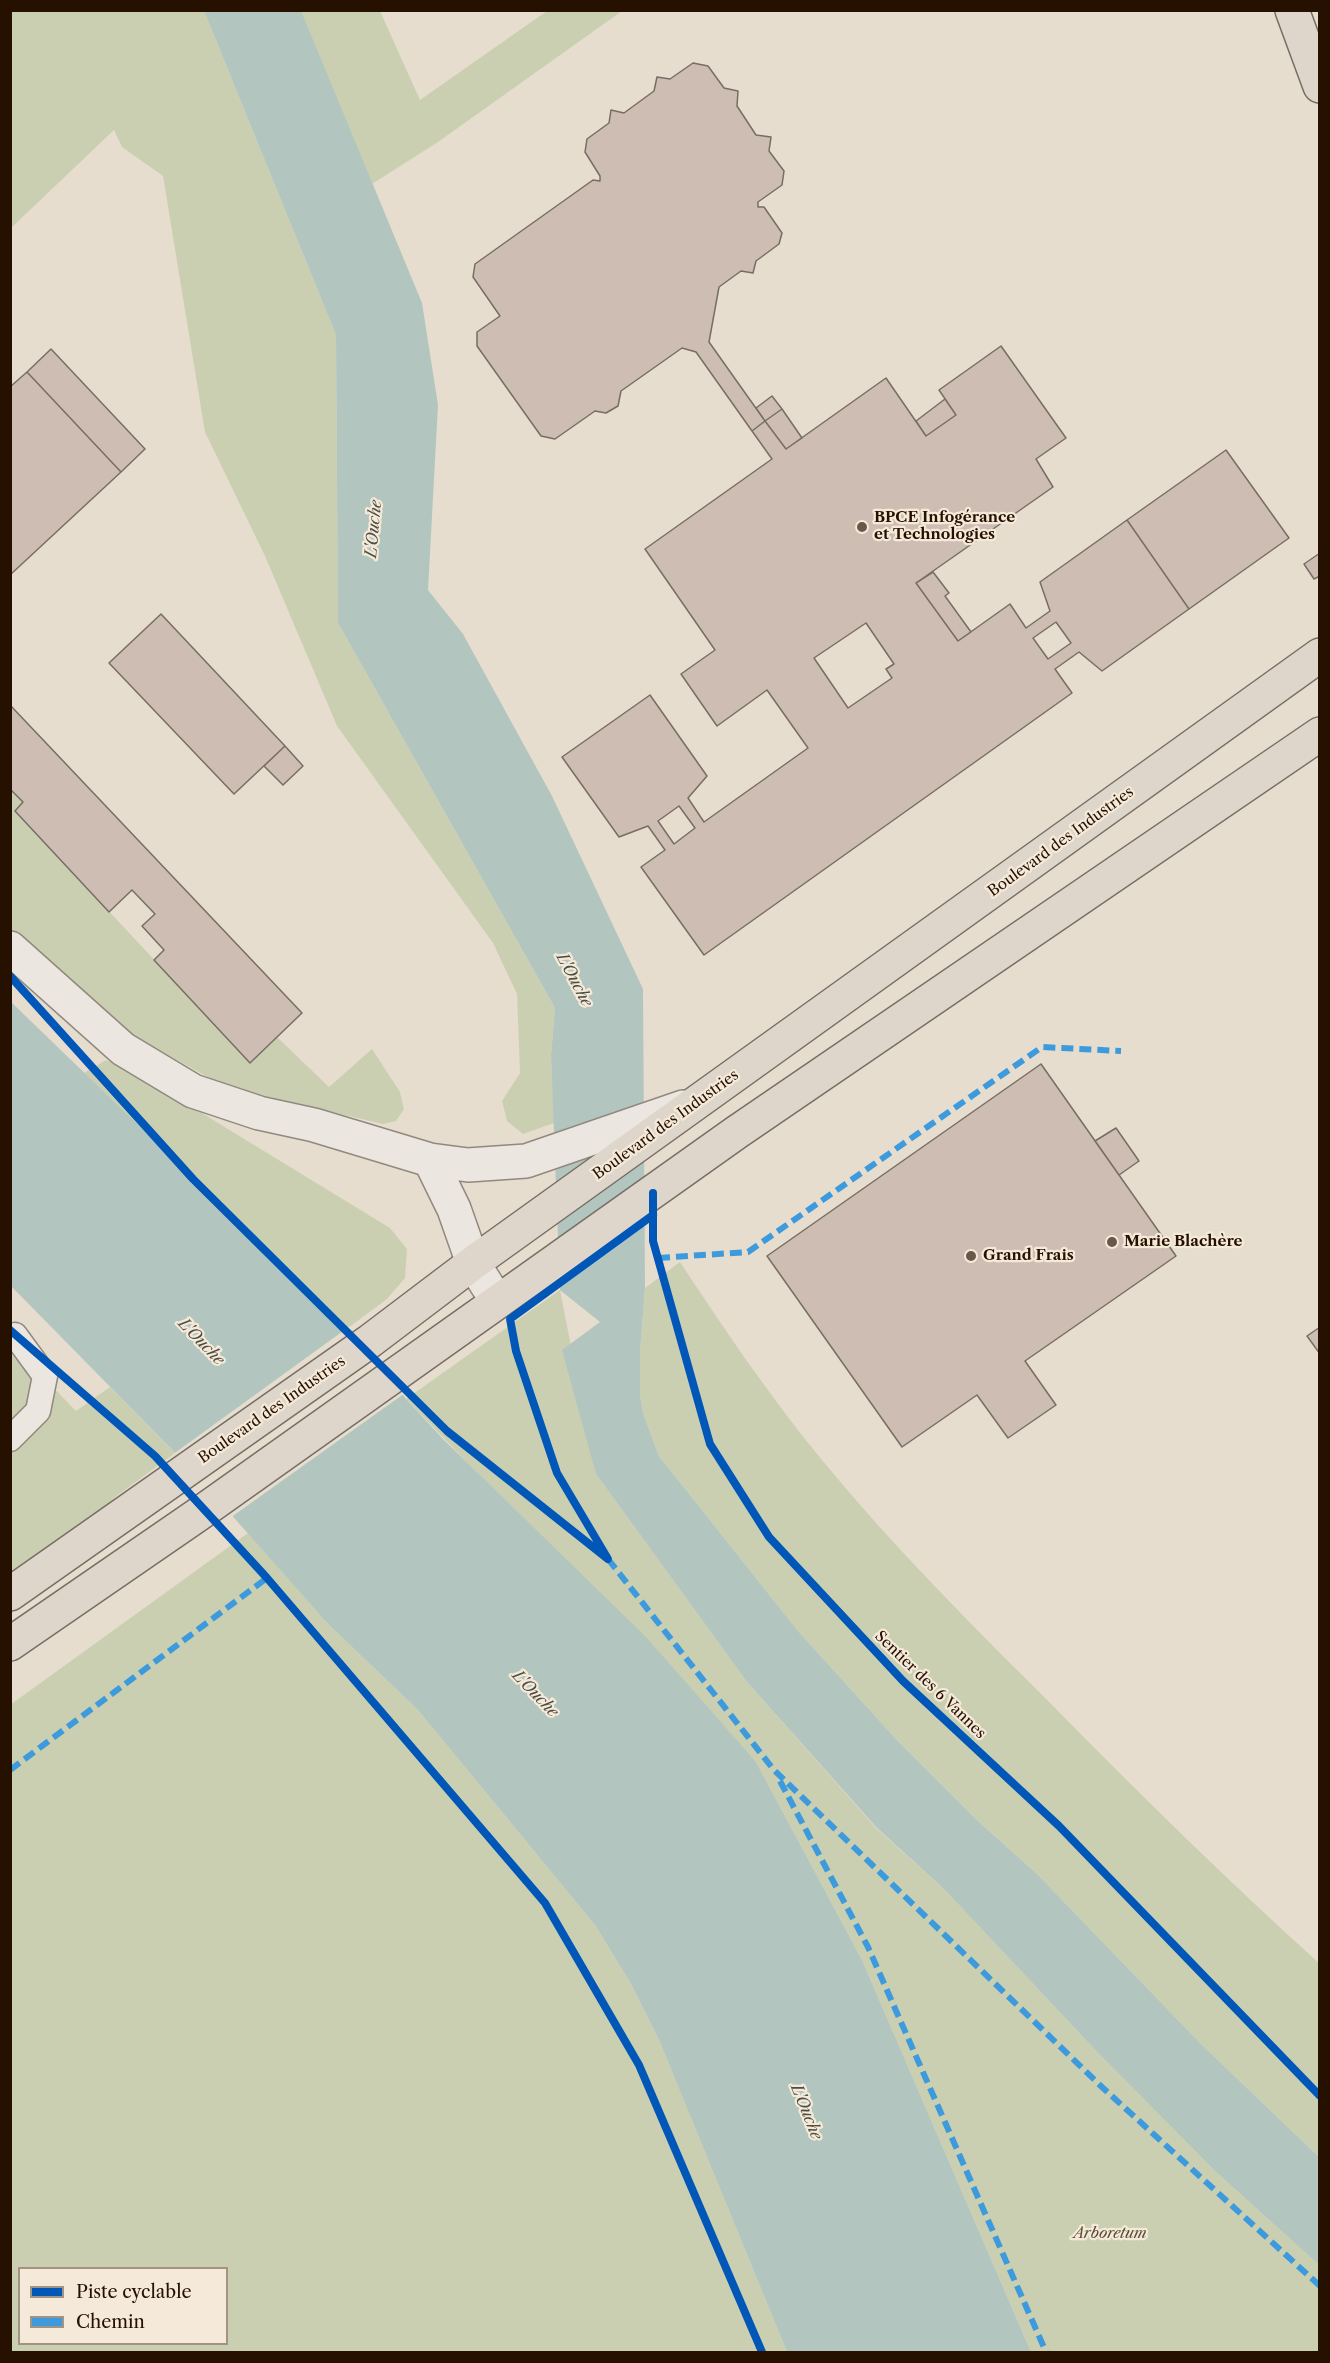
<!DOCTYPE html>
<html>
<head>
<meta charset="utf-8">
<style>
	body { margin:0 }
	#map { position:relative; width:1330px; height:2363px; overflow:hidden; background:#e6ddcf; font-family:"Libre Caslon Text",serif }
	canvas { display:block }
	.frame { position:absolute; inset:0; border:12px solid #261101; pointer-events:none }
	.legend { position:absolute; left:18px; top:2267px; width:210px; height:78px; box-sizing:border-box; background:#f5ead9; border:2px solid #a29383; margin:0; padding:8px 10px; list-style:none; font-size:18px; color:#261101 }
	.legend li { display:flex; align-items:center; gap:12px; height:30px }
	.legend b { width:30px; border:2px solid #a29383 }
</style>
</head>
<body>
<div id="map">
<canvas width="1330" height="2363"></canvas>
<div class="frame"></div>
<ul class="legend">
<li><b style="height:8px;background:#0057b8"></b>Piste cyclable</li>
<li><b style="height:8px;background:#3c9add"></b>Chemin</li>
</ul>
</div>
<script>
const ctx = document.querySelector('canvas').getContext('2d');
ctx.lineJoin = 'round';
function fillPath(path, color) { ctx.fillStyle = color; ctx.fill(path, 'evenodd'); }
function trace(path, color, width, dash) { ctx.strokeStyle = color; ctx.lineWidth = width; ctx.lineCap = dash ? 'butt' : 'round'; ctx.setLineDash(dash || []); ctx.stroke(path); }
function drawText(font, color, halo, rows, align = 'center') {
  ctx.font = font + ' "Libre Caslon Text",serif'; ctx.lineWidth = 4.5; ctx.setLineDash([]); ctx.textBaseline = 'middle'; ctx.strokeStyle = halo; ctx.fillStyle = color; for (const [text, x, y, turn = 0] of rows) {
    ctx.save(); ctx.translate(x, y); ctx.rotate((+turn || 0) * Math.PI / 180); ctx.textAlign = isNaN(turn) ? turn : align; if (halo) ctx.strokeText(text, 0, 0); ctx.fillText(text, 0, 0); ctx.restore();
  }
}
fillPath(new Path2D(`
	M10 11H204L336 335 338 623 555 1008 551 1055 554 1123 523 1134 507 1121 502 1101 520 1073 517 994 493 943 337 726 265 556 205 432 163 176 122 147 114 130 11 228Z
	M291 11H380L420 100 547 11H622L438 142 372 184Z
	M11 789 23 802 15 811 250 1062 277 1037 329 1087 372 1049 400 1092 404 1109 396 1121 383 1124 226 1087 128 1033 62 983 11 929Z
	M106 1060 156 1085 390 1228 407 1249 405 1278 387 1299 348 1328 84 1073Z
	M680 1262C725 1330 770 1397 822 1460 895 1549 977 1630 1058 1711 1143 1797 1229 1882 1319 1963V2157L1201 2044 1037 1874 978 1821 894 1737 798 1631 659 1456 643 1413 640 1395V1352L645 1288Z
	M560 1290 596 1474 747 1682 876 1828 943 1888 1101 2056 1215 2171 1319 2265V2352H1031L862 1960 756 1762 406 1399Z
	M10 1343 76 1411 110 1387 175 1453 114 1498 101 1511 10 1575Z
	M248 1533 327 1623 418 1710 595 1925 631 1984 659 2040 787 2352H11L10 1705ZM20 2268H226V2344H20Z`), '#cbcfb1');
fillPath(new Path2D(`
	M204 11H301L422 303 438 405 428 590 463 634 552 796 643 989 645 1288 640 1352V1395L643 1413 659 1456 798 1631 894 1737 978 1821 1037 1874 1201 2044 1319 2157V2265L1215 2171 1101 2056 943 1888 877 1828 747 1682 596 1474 562 1350 600 1322 560 1290 551 1055 555 1008 338 623 336 335Z
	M10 1001 365 1344 406 1399 443 1439 646 1637 756 1762 862 1960 1031 2352H787L659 2040 631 1984 595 1925 418 1710 327 1623 190 1468 11 1286Z`), '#b2c6bf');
fillPath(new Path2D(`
	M350 1326 367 1342 405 1393 230 1518 172 1455Z`), '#e6ddcf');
const building = new Path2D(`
	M693 63 708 66 724 88 738 91 737 106 756 135 771 137 769 151 784 171 782 185 758 202V207H764L782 233 779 244 756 261 753 273 741 271 719 287 709 342 765 421 752 431 696 352 682 348 621 391 618 406 606 413 595 411 555 439 541 436 477 346V332L500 316 473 277 475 264 593 180 600 181V176L585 152 587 139 609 123 611 110 624 113 654 91 657 77 670 79Z
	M1001 346 1066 438 1036 459 1053 487 916 583 958 641 1010 604 1026 628 1050 611 1040 582 1127 520 1189 609 1102 671 1079 652 1055 669 1072 693 704 955 641 867 665 850 648 826 619 837 562 757 650 695 707 776 688 798 704 822 808 748 767 690 717 726 681 674 715 650 645 549 772 459 752 431 765 421 786 449 886 378 926 436 956 415 939 390ZM1056 622 1071 643 1048 659 1033 638ZM866 623 894 664 886 669 892 678 848 708 814 658ZM679 806 695 828 674 844 658 821Z
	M51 349 145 449 121 472 27 372Z
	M27 372 121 472 10 575V387Z
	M772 396 782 409 765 421 756 408Z
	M945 399 956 415 926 436 916 421Z
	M782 409 802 438 786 449 765 421Z
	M1226 450 1289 538 1189 609 1127 520Z
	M1320 553V576L1314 579 1304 564Z
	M933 572 949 593 945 596 971 632 958 641 916 583Z
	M161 614 285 746 234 794 109 663Z
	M10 705 302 1013 250 1063 154 960 164 950 142 926 155 914 132 890 109 912 15 811 23 802 10 789Z
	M285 746 303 766 283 785 264 766Z
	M1041 1064 1176 1256 1025 1361 1056 1405 1008 1438 977 1395 902 1447 767 1256Z
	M1116 1128 1139 1161 1119 1175 1095 1141Z
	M1320 1327V1354L1307 1336Z`);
fillPath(building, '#cdbdb3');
trace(building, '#766e64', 1.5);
const service = new Path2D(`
	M10 1439 38 1411 45 1376 15 1335`);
const minor = new Path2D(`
	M10 948 123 1049 193 1091 259 1113 314 1125 430 1160 468 1165 526 1161 683 1107
	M430 1160 454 1209 473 1263 497 1301`);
const primary = new Path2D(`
	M1292 10 1320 86
	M10 1594 370 1341 473 1263 1320 655
	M10 1644 196 1516 737 1132 1320 734`);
trace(service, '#91897f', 27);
trace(minor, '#91897f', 36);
trace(primary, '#766e64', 36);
trace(service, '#ebe6df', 24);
trace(minor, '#ebe6df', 33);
trace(primary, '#ded6ca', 33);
trace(new Path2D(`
	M658 1258 748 1252 1042 1047 1121 1051
	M608 1559 774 1770 1103 2088 1320 2286
	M10 1770 267 1578
	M780 1781 868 1947 1046 2352`), '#3c9add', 6, [12, 6]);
trace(new Path2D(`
	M10 976 193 1179 447 1431 608 1559 557 1473 516 1351 510 1319 653 1215
	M653 1193V1241L710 1444 769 1537 903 1681 1059 1826 1320 2096
	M10 1330 155 1456 267 1578 545 1903 639 2065 762 2352`), '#0057b8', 8);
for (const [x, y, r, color] of [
	[862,527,6,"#695849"],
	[1112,1242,6,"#695849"],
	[971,1256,6,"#695849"]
]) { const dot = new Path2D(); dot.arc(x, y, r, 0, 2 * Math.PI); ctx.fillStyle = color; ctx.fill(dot); trace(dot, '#f5ead9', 2); }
drawText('bold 15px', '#261101', '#f5ead9', [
	["BPCE Infogérance",874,518],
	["et Technologies",874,535],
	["Marie Blachère",1124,1242],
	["Grand Frais",983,1256]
], 'left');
drawText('15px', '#261101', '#f5ead9', [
	["Boulevard des Industries",1061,842,-36],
	["Boulevard des Industries",666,1125,-36],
	["Boulevard des Industries",272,1410,-35],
	["Sentier des 6 Vannes",930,1685,44]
]);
drawText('italic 15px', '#584f36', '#f5ead9', [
	["Arboretum",1110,2234]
]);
drawText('italic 16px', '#4f4d41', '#f5ead9', [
	["L'Ouche",374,529,-85],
	["L'Ouche",574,980,62],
	["L'Ouche",201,1342,46],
	["L'Ouche",535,1694,46],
	["L'Ouche",806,2112,68]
]);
</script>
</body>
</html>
